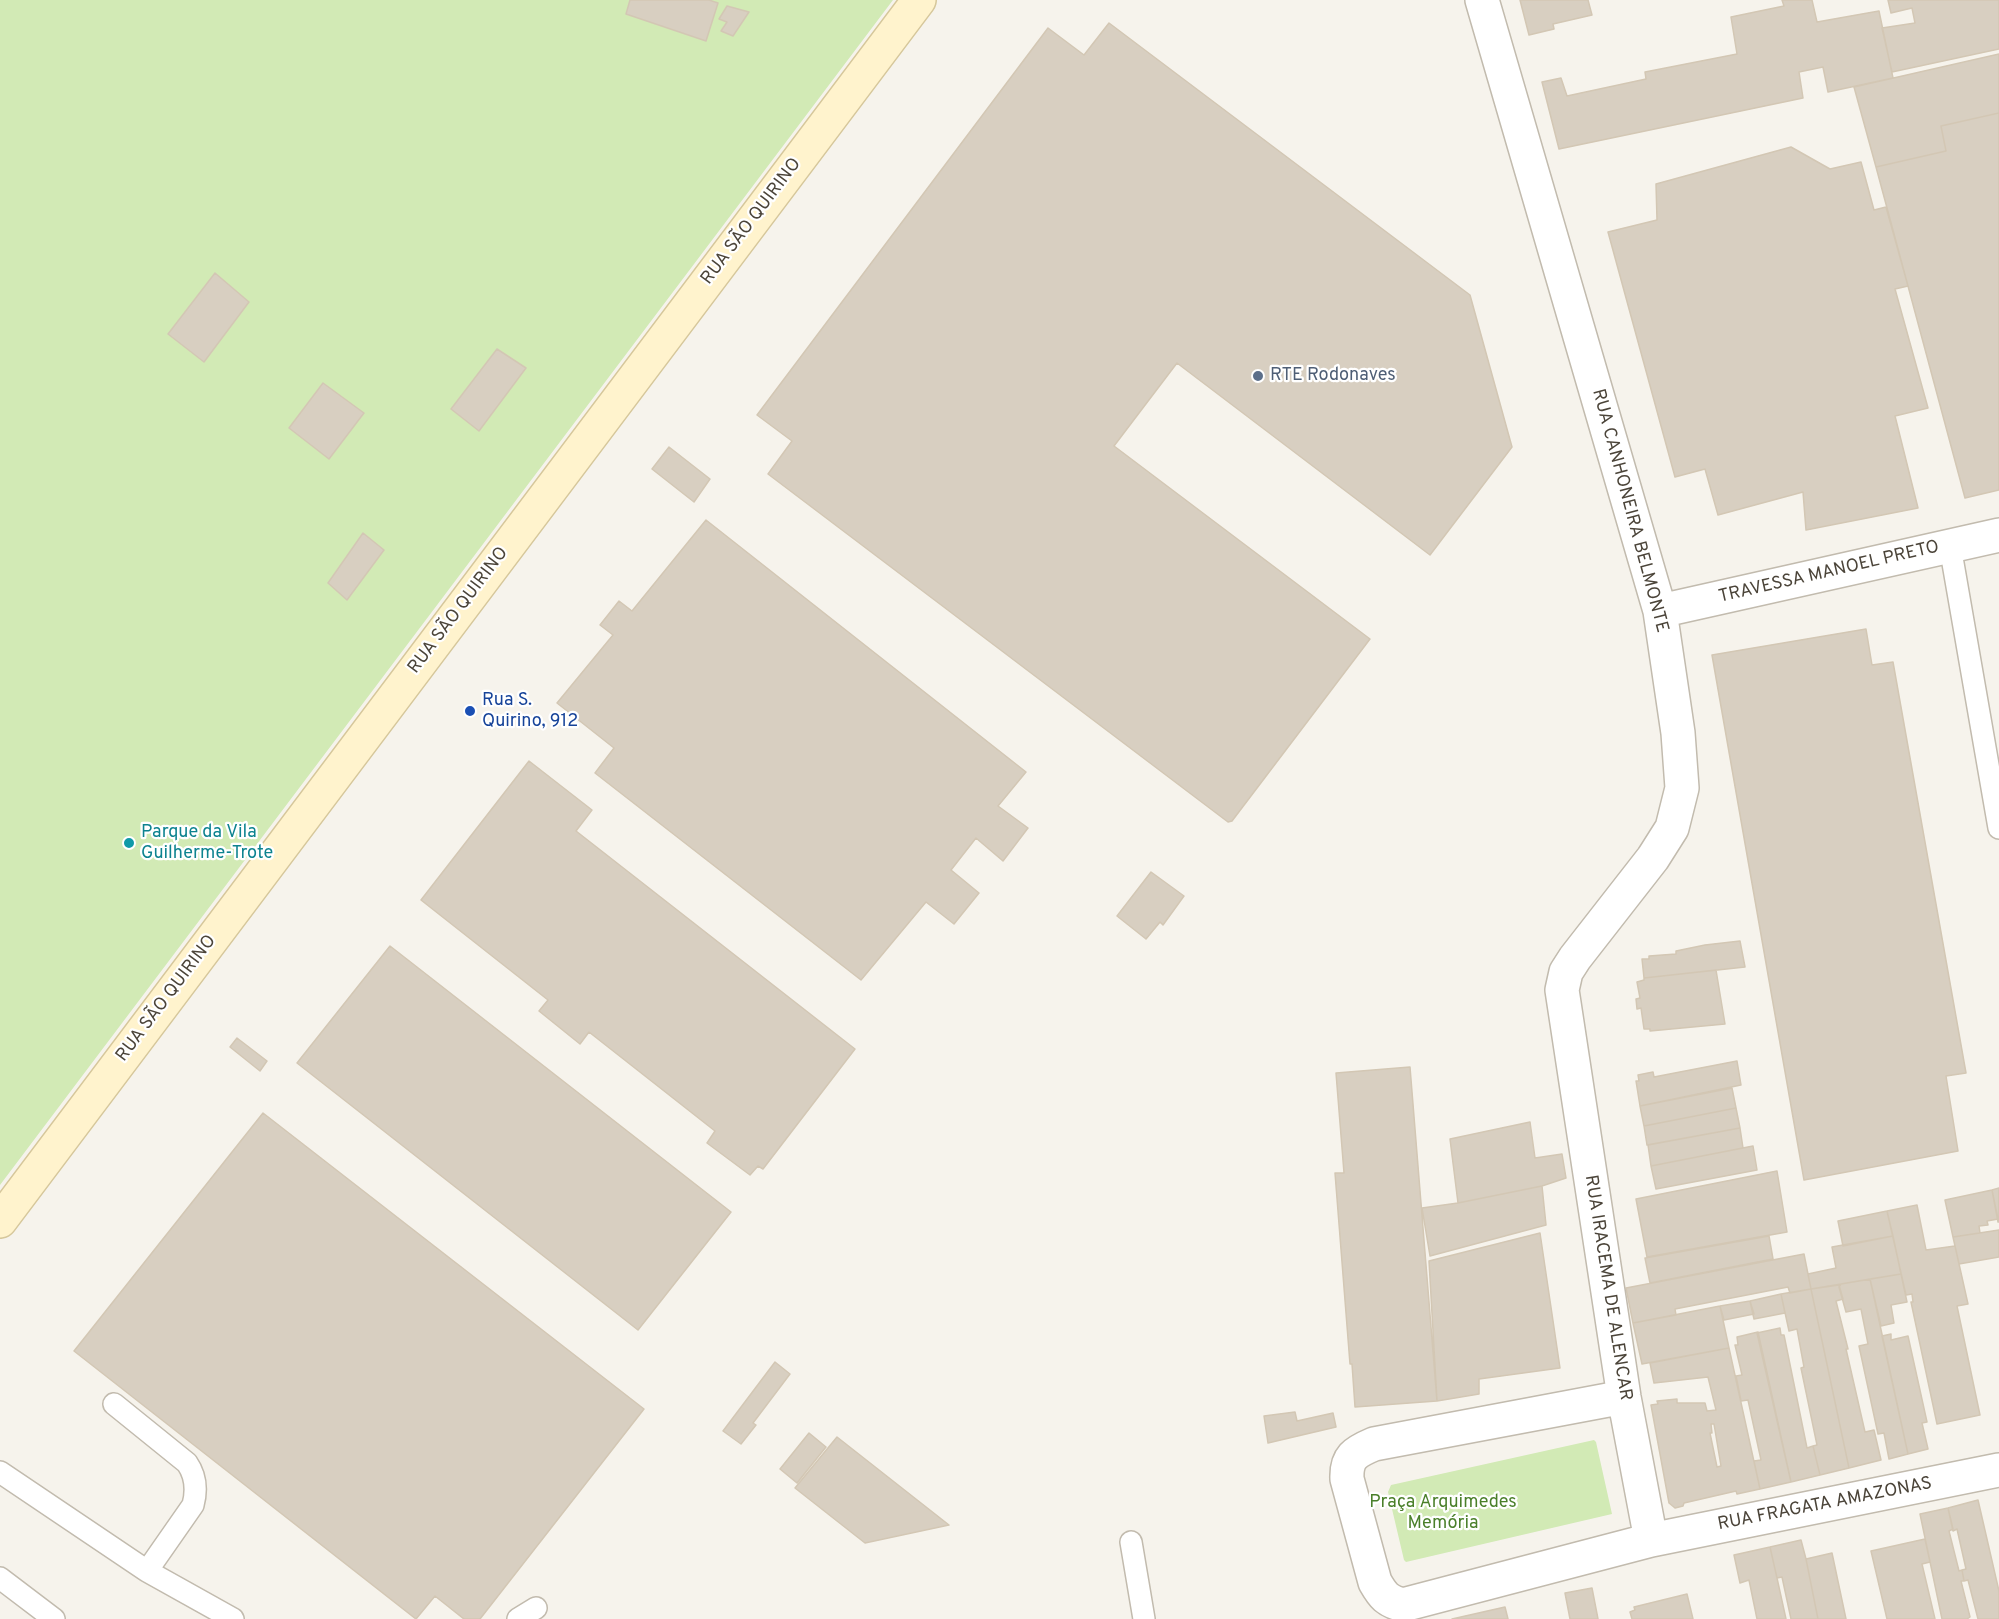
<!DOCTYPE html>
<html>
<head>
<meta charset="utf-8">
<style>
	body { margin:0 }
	canvas { display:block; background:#f6f3ec }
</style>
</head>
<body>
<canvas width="1999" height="1619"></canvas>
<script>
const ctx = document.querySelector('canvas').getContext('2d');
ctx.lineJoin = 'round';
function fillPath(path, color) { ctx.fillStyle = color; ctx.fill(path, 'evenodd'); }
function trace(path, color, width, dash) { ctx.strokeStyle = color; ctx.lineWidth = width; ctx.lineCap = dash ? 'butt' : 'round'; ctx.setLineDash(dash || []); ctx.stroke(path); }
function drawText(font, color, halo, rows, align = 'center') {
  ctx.font = font + ' Overpass,sans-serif'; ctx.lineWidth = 4.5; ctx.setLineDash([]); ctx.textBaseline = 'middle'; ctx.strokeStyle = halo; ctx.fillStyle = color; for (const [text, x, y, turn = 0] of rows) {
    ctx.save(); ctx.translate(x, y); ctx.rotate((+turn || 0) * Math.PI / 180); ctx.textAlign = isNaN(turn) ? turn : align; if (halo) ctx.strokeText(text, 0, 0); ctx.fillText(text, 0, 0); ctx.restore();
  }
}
fillPath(new Path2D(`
	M0 0H893L0 1185Z
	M1594 1440 1596 1442 1612 1514 1406 1562 1404 1560 1388 1492 1391 1485Z`), '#d2eab5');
const building = new Path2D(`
	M630 0H709L718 3 706 41 626 14Z
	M1520 0H1588L1592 15 1553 24 1554 29 1529 35Z
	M1782 0H1812L1817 22 1879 11 1893 78 1828 92 1823 67 1799 72 1803 98 1559 149 1542 82 1561 78 1567 96 1646 79 1645 72 1737 54 1731 17 1784 6Z
	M1888 0H1999V49L1892 72 1882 28 1915 23 1912 8 1891 13Z
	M727 6 749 12 733 36 721 31 727 22 719 19Z
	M1109 23 1470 295 1512 447 1430 555 1177 363 1114 446 1370 639 1232 821 1228 822 768 474 792 441 757 415 1048 28 1084 55Z
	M1999 54V113L1941 126 1946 151 1876 167 1854 87Z
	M1999 113V490L1965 498 1876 167 1946 151 1941 126Z
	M1791 147 1830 169 1861 162 1874 210 1886 207 1908 286 1895 289 1928 408 1895 416 1918 508 1806 530 1803 492 1718 515 1705 469 1675 477 1608 232 1657 220 1656 184Z
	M215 273 249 302 204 362 168 334Z
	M497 349 526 368 479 431 451 409Z
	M323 383 364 413 329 459 289 428Z
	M669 447 710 479 694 502 652 469Z
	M706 520 1026 772 998 806 1028 828 1003 861 976 838 951 870 979 893 954 924 926 902 861 980 595 773 614 748 557 703 613 635 600 625 619 601 632 611Z
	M363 533 384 550 347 600 328 583Z
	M1866 629 1872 665 1893 662 1966 1073 1946 1076 1958 1151 1804 1180 1712 655Z
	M529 761 592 810 576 831 855 1049 763 1169 758 1166 750 1175 707 1143 715 1131 589 1032 580 1044 539 1011 548 1000 421 900Z
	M1151 872 1184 896 1163 925 1160 922 1146 939 1117 916Z
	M1740 941 1745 967 1644 978 1642 959H1649V956L1676 954V951L1705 945Z
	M390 946 731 1212 638 1330 297 1063Z
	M1716 970 1725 1024 1650 1031V1029H1644L1641 1008 1637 1009 1636 999 1640 998 1637 982 1644 980V978Z
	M237 1038 267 1061 260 1071 230 1047Z
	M1737 1061 1741 1085 1640 1106 1636 1081H1639L1638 1075 1653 1072 1654 1077Z
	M1410 1067 1437 1401 1355 1407 1352 1364H1350L1335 1173H1344L1336 1073Z
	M1732 1088 1736 1108 1644 1126 1640 1106Z
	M1736 1108 1740 1128 1647 1145 1644 1126Z
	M263 1113 644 1409 480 1619H464L435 1596 416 1619 74 1351Z
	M1530 1122 1535 1158 1562 1154 1566 1178 1542 1186 1458 1203 1450 1139Z
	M1740 1128 1743 1148 1651 1166 1648 1145Z
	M1753 1146 1757 1170 1656 1189 1651 1166Z
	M1777 1171 1787 1232 1647 1257 1636 1199Z
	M1542 1186 1546 1225 1430 1256 1422 1208 1458 1203Z
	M1999 1188V1222H1998L1992 1190Z
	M1992 1190 1998 1219 1987 1221 1988 1225 1979 1226 1980 1233 1953 1237 1945 1200Z
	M1917 1205 1926 1250 1955 1246 1968 1304 1957 1306 1980 1415 1937 1424 1911 1302H1913L1912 1294 1906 1295 1887 1211Z
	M1887 1211 1893 1236 1843 1246 1838 1221Z
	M1999 1230V1257L1959 1264 1953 1237Z
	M1540 1233 1560 1368 1479 1379V1394L1437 1401 1429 1261Z
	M1769 1236 1773 1259 1650 1283 1645 1258Z
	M1893 1236 1901 1274 1811 1289 1808 1274 1836 1268 1832 1247Z
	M1804 1254 1811 1289 1790 1293 1788 1287 1675 1309 1676 1315 1633 1323 1626 1288Z
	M1901 1274 1907 1302 1891 1305 1894 1323 1881 1326 1870 1279Z
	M1870 1279 1908 1454 1889 1459 1884 1433 1878 1434 1859 1346 1868 1344 1861 1309 1846 1312 1839 1287 1841 1284Z
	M1839 1285 1843 1299 1836 1301 1848 1349H1846L1865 1432 1874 1430 1881 1460 1849 1468 1811 1289Z
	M1811 1289 1849 1468 1820 1475 1813 1446 1817 1445 1801 1368 1804 1367 1797 1329 1789 1331 1781 1294Z
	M1781 1294 1785 1313 1754 1319 1750 1301Z
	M1750 1301 1754 1314 1724 1320 1720 1306Z
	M1720 1306 1729 1348 1642 1364 1633 1323Z
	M1780 1328 1781 1335H1784L1807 1448 1813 1446 1820 1475 1791 1482 1757 1333Z
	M1758 1332 1791 1482 1760 1489 1754 1461 1761 1460 1748 1400 1741 1401 1736 1376 1742 1375 1735 1345H1738L1737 1337Z
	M1891 1334V1340L1908 1336 1927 1422 1922 1423 1928 1449 1908 1454 1882 1336Z
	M1729 1348 1760 1489 1737 1494 1736 1491 1684 1503 1683 1506 1675 1508 1669 1503 1651 1405 1658 1404 1657 1401 1677 1399V1403H1705L1707 1411 1716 1410 1708 1377 1654 1383 1650 1363ZM1711 1424H1714L1721 1466 1717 1467 1710 1433H1712Z
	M775 1362 790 1374 753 1423 756 1425 741 1444 723 1431Z
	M1295 1412 1297 1421 1333 1413 1336 1427 1268 1443 1264 1416Z
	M809 1433 826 1447 797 1483 780 1469Z
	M837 1437 949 1525 865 1543 795 1488Z
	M1978 1500 1999 1591V1619H1978L1968 1580 1964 1581 1962 1570 1966 1569 1957 1529 1953 1531 1948 1508Z
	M1948 1508 1953 1529 1949 1531 1959 1571 1962 1570 1964 1581H1961L1970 1617 1967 1619H1942L1920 1514Z
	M1925 1539 1930 1562 1922 1564 1935 1619H1887L1871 1551Z
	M1801 1540 1806 1559 1818 1619H1791L1782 1577 1777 1578 1770 1547Z
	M1770 1547 1777 1578 1786 1619H1757L1749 1580 1740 1583 1734 1555Z
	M1832 1553 1846 1619H1818L1806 1559Z
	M1592 1588 1598 1619H1570L1565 1593Z
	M1687 1594 1693 1619H1632L1630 1612 1635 1610 1634 1607Z
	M1505 1607 1508 1619H1452Z`);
fillPath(building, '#d8cfc1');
trace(building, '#d3c7b4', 1.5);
const lane = new Path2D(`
	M1950 546 1999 828
	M0 1472 147 1571 193 1505C197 1490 196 1476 187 1463L114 1404
	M1131 1542 1144 1619
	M147 1571 233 1619
	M0 1578 54 1619
	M518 1619 536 1608`);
const street = new Path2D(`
	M1482 0 1660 611 1678 733 1682 788 1672 828 1653 858 1575 958 1566 972 1562 990 1624 1397 1651 1540
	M1660 611 1999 535
	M1624 1397 1374 1444C1355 1452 1346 1457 1347 1479L1375 1582C1383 1596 1387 1601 1403 1605L1651 1540 1999 1470`);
const secondary = new Path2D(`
	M0 1221 919 0`);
trace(lane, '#c2bbae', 24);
trace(street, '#c2bbae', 36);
trace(secondary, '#d6c79b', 36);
trace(lane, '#fff', 21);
trace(street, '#fff', 33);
trace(secondary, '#fff3cd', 33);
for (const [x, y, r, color] of [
	[1258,376,6,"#5c6f8a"],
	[470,711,6,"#1a4fb4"],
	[129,843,6,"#0f9aa8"]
]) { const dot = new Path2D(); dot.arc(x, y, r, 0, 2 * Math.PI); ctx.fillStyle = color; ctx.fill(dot); trace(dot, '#fff', 2); }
drawText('18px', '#4b4439', '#fff', [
	["RUA SÃO QUIRINO",752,222,-53],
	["RUA CANHONEIRA BELMONTE",1629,511,75],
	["TRAVESSA MANOEL PRETO",1829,573,-13],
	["RUA SÃO QUIRINO",459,611,-53],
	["RUA SÃO QUIRINO",167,999,-53],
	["RUA IRACEMA DE ALENCAR",1607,1288,81],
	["RUA FRAGATA AMAZONAS",1825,1505,-11]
]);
drawText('18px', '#4e5e75', '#fff', [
	["RTE Rodonaves",1270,376]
], 'left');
drawText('18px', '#164399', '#fff', [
	["Rua S.",482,701],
	["Quirino, 912",482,722]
], 'left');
drawText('18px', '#0d838f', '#fff', [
	["Parque da Vila",141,833],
	["Guilherme-Trote",141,854]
], 'left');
drawText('18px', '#4a7f2a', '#fff', [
	["Praça Arquimedes",1443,1503],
	["Memória",1443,1524]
]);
</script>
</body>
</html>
